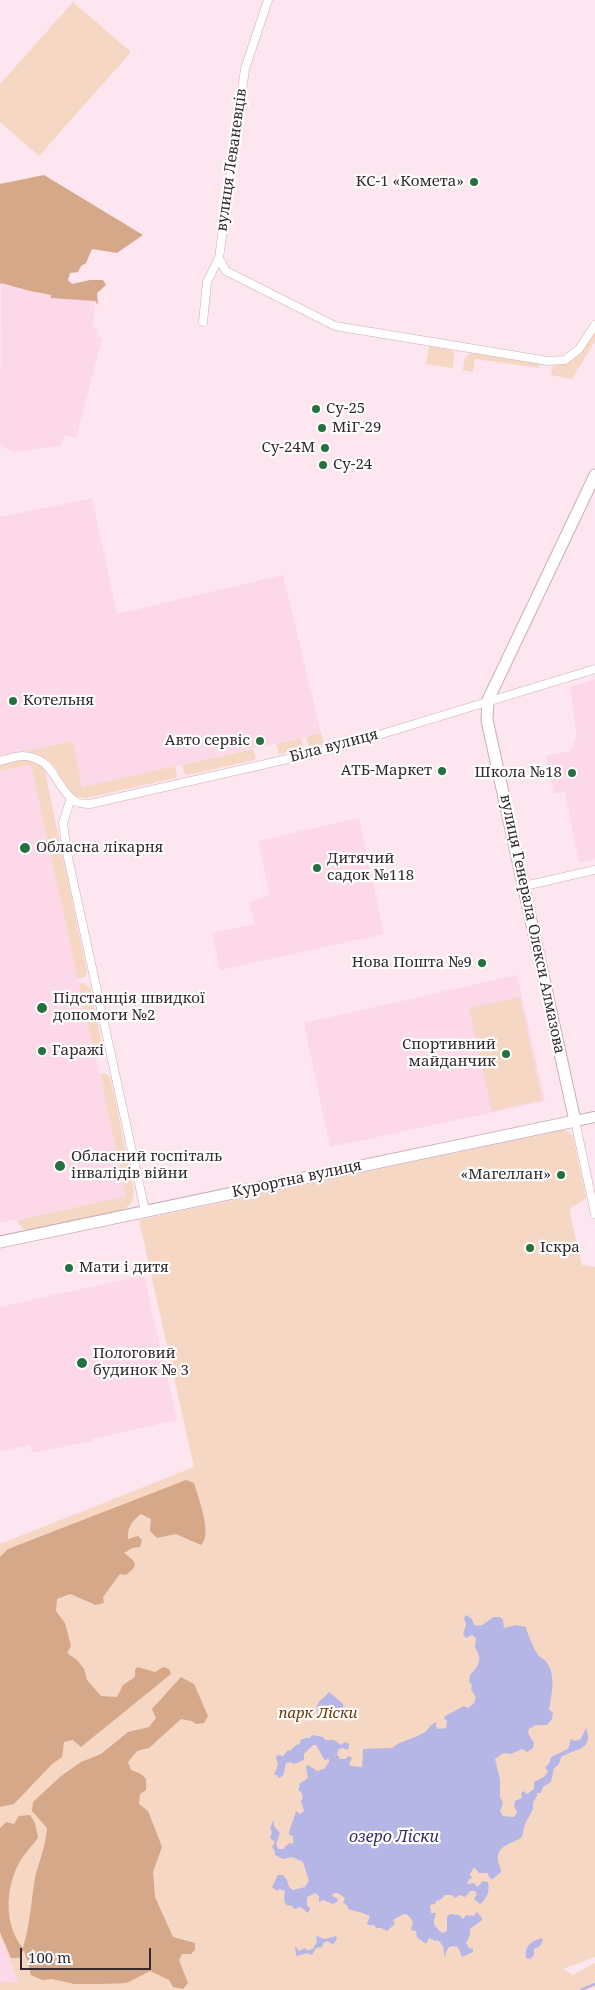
<!DOCTYPE html>
<html>
<head>
<meta charset="utf-8">
<style>
	body { margin:0 }
	#map { position:relative; width:595px; height:1990px; overflow:hidden; background:#fde6f0; font-family:"Noto Serif",serif }
	canvas { display:block }
	.scale { position:absolute; left:20px; top:1948px; width:131px; height:22px; box-sizing:border-box; border:2px solid #34292e; border-top:0; padding-left:6px; font-size:15px; line-height:18px; white-space:nowrap; color:#34292e; -webkit-text-stroke:4px #fff; paint-order:stroke }
</style>
</head>
<body>
<div id="map">
<canvas width="595" height="1990"></canvas>
<div class="scale">100 m</div>
</div>
<script>
const ctx = document.querySelector('canvas').getContext('2d');
ctx.lineJoin = 'round';
function fillPath(path, color) { ctx.fillStyle = color; ctx.fill(path, 'evenodd'); }
function trace(path, color, width, dash) { ctx.strokeStyle = color; ctx.lineWidth = width; ctx.lineCap = dash ? 'butt' : 'round'; ctx.setLineDash(dash || []); ctx.stroke(path); }
function drawText(font, color, halo, rows, align = 'center') {
  ctx.font = font + ' "Noto Serif",serif'; ctx.lineWidth = 4.5; ctx.setLineDash([]); ctx.textBaseline = 'middle'; ctx.strokeStyle = halo; ctx.fillStyle = color; for (const [text, x, y, turn = 0] of rows) {
    ctx.save(); ctx.translate(x, y); ctx.rotate((+turn || 0) * Math.PI / 180); ctx.textAlign = isNaN(turn) ? turn : align; if (halo) ctx.strokeText(text, 0, 0); ctx.fillText(text, 0, 0); ctx.restore();
  }
}
fillPath(new Path2D(`
	M1 283 30 291 51 295V298L95 301 93 328 97 329 96 336 102 338V339L76 438 64 435 61 446 14 452 0 446Z
	M92 498 117 614 283 575 321 733 82 787 73 741 0 756V517Z
	M595 679V859L579 863 565 791 554 794 546 756 570 751 577 738 570 687Z
	M31 765 127 1196 0 1223V771Z
	M359 818 384 934 220 970 212 933 255 924 249 902 270 895 258 841Z
	M517 975 545 1101 330 1147 304 1023Z
	M144 1275 177 1420 92 1439V1441L32 1453 30 1445 0 1451V1307Z
	M0 1936 19 1984 0 1981Z`), '#fcd8e8');
fillPath(new Path2D(`
	M73 2 131 52 39 156 0 122V84Z
	M595 332V341L572 379 551 375 553 366C575 362 583 350 595 332Z
	M429 346 454 351 453 368 426 364Z
	M473 353 540 364 539 368 475 359 473 372 463 370C464 362 464 355 473 353Z
	M321 733 324 745 309 747 306 737Z
	M301 738 303 747 302 750 279 754 276 744Z
	M73 741 82 787 175 766 177 776 175 778 86 798C59 796 65 774 48 760 41 755 33 753 25 751Z
	M253 749 256 758 254 760 188 775 184 773 182 765Z
	M25 759 32 760 44 767 87 972 85 977 78 979 31 765 0 771V764Z
	M84 983 90 988 102 1045 99 1049 94 1051 79 984Z
	M520 997 542 1100 492 1111 469 1008Z
	M104 1073 110 1076 111 1080 134 1191 132 1202 124 1210 29 1230C21 1229 20 1226 17 1220L126 1196 100 1074Z
	M563 1130 569 1132 573 1137 586 1197 584 1200 571 1208 570 1214 582 1265 595 1267V1957L563 1969 573 1975 595 1963V1986L586 1990H0V1981L19 1983 0 1936V1544L194 1467 139 1220Z`), '#f5d7c4');
fillPath(new Path2D(`
	M44 175 143 235 117 253 92 249 86 263 81 266 78 272 70 273 68 280 72 284 90 280H103L106 285 97 293 98 305 95 301 51 298V295L30 291 1 283 0 285V184Z
	M186 1480 194 1483C198 1498 213 1534 201 1545L176 1534 157 1538 150 1531 151 1519 141 1514C132 1521 127 1527 128 1539L138 1536 142 1540 140 1547 132 1548 124 1553 133 1560 135 1565 133 1569 126 1575 120 1574 103 1597 104 1603 96 1605 70 1594 57 1599 56 1611 65 1623 71 1646 67 1653 77 1660 84 1669 87 1680 101 1696 117 1697 123 1685 135 1677V1670L137 1667 155 1672 163 1667 169 1669 171 1674 81 1747 73 1740 64 1742 62 1757 52 1764 14 1804 0 1807V1557L8 1549Z
	M181 1677 194 1684 208 1716 204 1723 196 1724 192 1721 181 1719 149 1748 137 1751 128 1762 131 1770 141 1774 146 1779V1790L140 1794 139 1804 148 1811 162 1847 153 1872 155 1897 173 1937 195 1943V1950L191 1954H182L179 1960 188 1983 183 1989 173 1987 169 1980 150 1971 127 1983 102 1984H74L52 1979 42 1980 31 1975 24 1950 19 1958H11L0 1932V1828L6 1822 14 1824 19 1816 30 1815 35 1823 38 1838C32 1846 24 1854 19 1863 5 1889 4 1926 23 1948 30 1925 31 1902 35 1878 39 1861 46 1846 47 1828L32 1811 33 1802 61 1776 81 1762 101 1754 128 1732 149 1727 156 1718 152 1709Z`), '#d5a88a');
fillPath(new Path2D(`
	M466 1615 472 1619 474 1625C484 1627 485 1623 493 1617H500L503 1620 504 1628 516 1625 526 1627C527 1633 534 1649 538 1655 541 1658 545 1659 547 1663 556 1676 552 1694 549 1709L553 1713 552 1719 547 1725H536L529 1729 528 1733 534 1743 533 1748 527 1752 522 1749 511 1754 503 1753 495 1759 500 1780V1797L503 1803 500 1811 503 1816 514 1817 517 1812 514 1806 515 1801 522 1798 521 1793 523 1791 527 1794 534 1789V1782L544 1777 548 1771 545 1768 550 1762 551 1757 568 1749 571 1739 575 1741 581 1739 586 1728C595 1751 573 1749 561 1757L559 1764 554 1768 551 1782 543 1787 541 1793H537V1796L533 1802V1809L525 1824 522 1837C515 1843 499 1844 498 1857 497 1862 501 1867 501 1872L493 1879H491L487 1873H479L474 1867 470 1874 472 1878 469 1879 467 1884 474 1883 477 1887 483 1881 488 1882C490 1890 487 1899 480 1904L474 1899 477 1894 475 1891H470L465 1897 460 1895 455 1898 452 1895H445L440 1900 436 1901 435 1904 430 1905 431 1913H436C432 1926 434 1925 442 1933L447 1931V1917L450 1914 459 1915 463 1919 466 1915 474 1916 477 1912 482 1918V1920L470 1929V1935L466 1943 469 1948 473 1949V1952L462 1957 458 1947C448 1944 446 1949 445 1958L443 1946 438 1940 436 1941 429 1938 426 1944 417 1937 416 1931 411 1930 413 1922C406 1910 404 1914 393 1920L395 1924 387 1931 381 1928H376L374 1925H368L367 1923 370 1916C362 1912 356 1912 348 1909L347 1905 343 1903 345 1898 338 1893H334L332 1896 338 1899 337 1902 333 1904 323 1900 319 1902V1896L315 1893 307 1897V1905L310 1909 308 1913 301 1907 294 1909 292 1906 286 1905 284 1899 285 1891 279 1889 277 1891 272 1887 278 1875H283L287 1880 289 1887 293 1890 305 1887 309 1881 303 1862 292 1857 283 1859 275 1855V1851L272 1847 275 1842 270 1838 272 1832 270 1829 273 1821H274V1826L280 1833 276 1844 278 1849H283L289 1843 293 1844V1836L289 1835C289 1828 294 1820 296 1811L300 1814 304 1811 301 1801 303 1798 301 1792 298 1790 300 1786 299 1784 308 1778 306 1767 308 1765 317 1771 324 1769 329 1762V1759L325 1760 324 1759 316 1745H313L304 1754V1760L294 1764 291 1762 286 1763C284 1768 286 1776 279 1778L277 1775H274L278 1765 276 1757 278 1755 283 1756 288 1750 290 1751 296 1745 300 1744V1740L306 1738H310L312 1735 323 1737 325 1740H334L341 1745 345 1742 349 1744V1747L347 1750 343 1748 339 1749 337 1754 340 1759H345L349 1756 352 1758 349 1764 351 1766 362 1767 363 1749 392 1748C401 1740 415 1739 425 1732 430 1728 430 1724 437 1722L436 1725 437 1729 446 1728 447 1721 444 1718 445 1716 464 1706 468 1708 474 1703 476 1697 471 1690 472 1684 469 1682 470 1675C479 1666 483 1658 475 1648L476 1638 472 1635 466 1638 463 1634 466 1625 464 1618Z
	M329 1692 343 1704 344 1710 341 1714 337 1715 333 1711 328 1712 327 1715 320 1718C313 1701 321 1702 329 1692Z
	M316 1936 325 1939 336 1936 337 1939 333 1945 328 1941 323 1943 322 1947 316 1948 312 1955 307 1953 296 1956 295 1946 299 1951 305 1948 308 1951 311 1949 312 1950 317 1942Z
	M542 1938 543 1940 540 1946 534 1949V1955L530 1959 526 1958C524 1946 531 1941 542 1938Z`), '#b6b6e6');
trace(new Path2D(`
	M581 1990 595 1984`), '#b6b6e6', 2.5);
const minor = new Path2D(`
	M219 258 226 271 335 326 548 361 565 360 579 349 595 325
	M203 322 207 282 219 258 245 69 268 0
	M0 761C7 759 16 756 23 756 55 757 54 787 75 801 79 804 85 804 90 804L336 748 595 669
	M71 798 63 823 67 853 145 1211
	M524 886 595 870
	M575 1121 595 1214`);
const tertiary = new Path2D(`
	M575 1121 595 1117`);
const secondary = new Path2D(`
	M0 1242 575 1121 487 720 488 700 595 475`);
trace(minor, '#c9aeba', 9);
trace(tertiary, '#c9aeba', 12);
trace(secondary, '#c9aeba', 13);
trace(minor, '#fff', 8);
trace(tertiary, '#fff', 10);
trace(secondary, '#fff', 11);
for (const [x, y, r, color] of [
	[474,182,5,"#24703e"],
	[316,409,5,"#24703e"],
	[322,428,5,"#24703e"],
	[325,448,5,"#24703e"],
	[323,465,5,"#24703e"],
	[13,701,5,"#24703e"],
	[260,741,5,"#24703e"],
	[442,771,5,"#24703e"],
	[572,773,5,"#24703e"],
	[25,848,6,"#24703e"],
	[317,868,5,"#24703e"],
	[482,963,5,"#24703e"],
	[42,1008,6,"#24703e"],
	[42,1051,5,"#24703e"],
	[506,1054,5,"#24703e"],
	[60,1166,6,"#24703e"],
	[561,1175,5,"#24703e"],
	[530,1248,5,"#24703e"],
	[69,1268,5,"#24703e"],
	[82,1363,6,"#24703e"]
]) { const dot = new Path2D(); dot.arc(x, y, r, 0, 2 * Math.PI); ctx.fillStyle = color; ctx.fill(dot); trace(dot, '#fff', 2); }
drawText('15px', '#34292e', '#fff', [
	["вулиця Леваневців",232,160,-82],
	["Біла вулиця",334,746,-15],
	["вулиця Генерала Олекси Алмазова",532,924,78],
	["Курортна вулиця",297,1179,-12]
]);
drawText('15px', '#34292e', '#fff', [
	["КС-1 «Комета»",464,182,"right"],
	["Су-25",326,409],
	["МіГ-29",332,428],
	["Су-24М",315,448,"right"],
	["Су-24",333,465],
	["Котельня",23,701],
	["Авто сервіс",250,741,"right"],
	["АТБ-Маркет",432,771,"right"],
	["Школа №18",562,773,"right"],
	["Обласна лікарня",36,848],
	["Дитячий",327,859],
	["садок №118",327,876],
	["Нова Пошта №9",472,963,"right"],
	["Підстанція швидкої",53,999],
	["допомоги №2",53,1016],
	["Спортивний",496,1045,"right"],
	["майданчик",496,1062,"right"],
	["Гаражі",52,1051],
	["Обласний госпіталь",71,1157],
	["інвалідів війни",71,1174],
	["«Магеллан»",551,1175,"right"],
	["Іскра",540,1248],
	["Мати і дитя",79,1268],
	["Пологовий",93,1354],
	["будинок № 3",93,1371]
], 'left');
drawText('italic 15px', '#713805', '#fff', [
	["парк Ліски",318,1714]
]);
drawText('italic 16px', '#352e68', '#fff', [
	["озеро Ліски",394,1837]
]);
</script>
</body>
</html>
